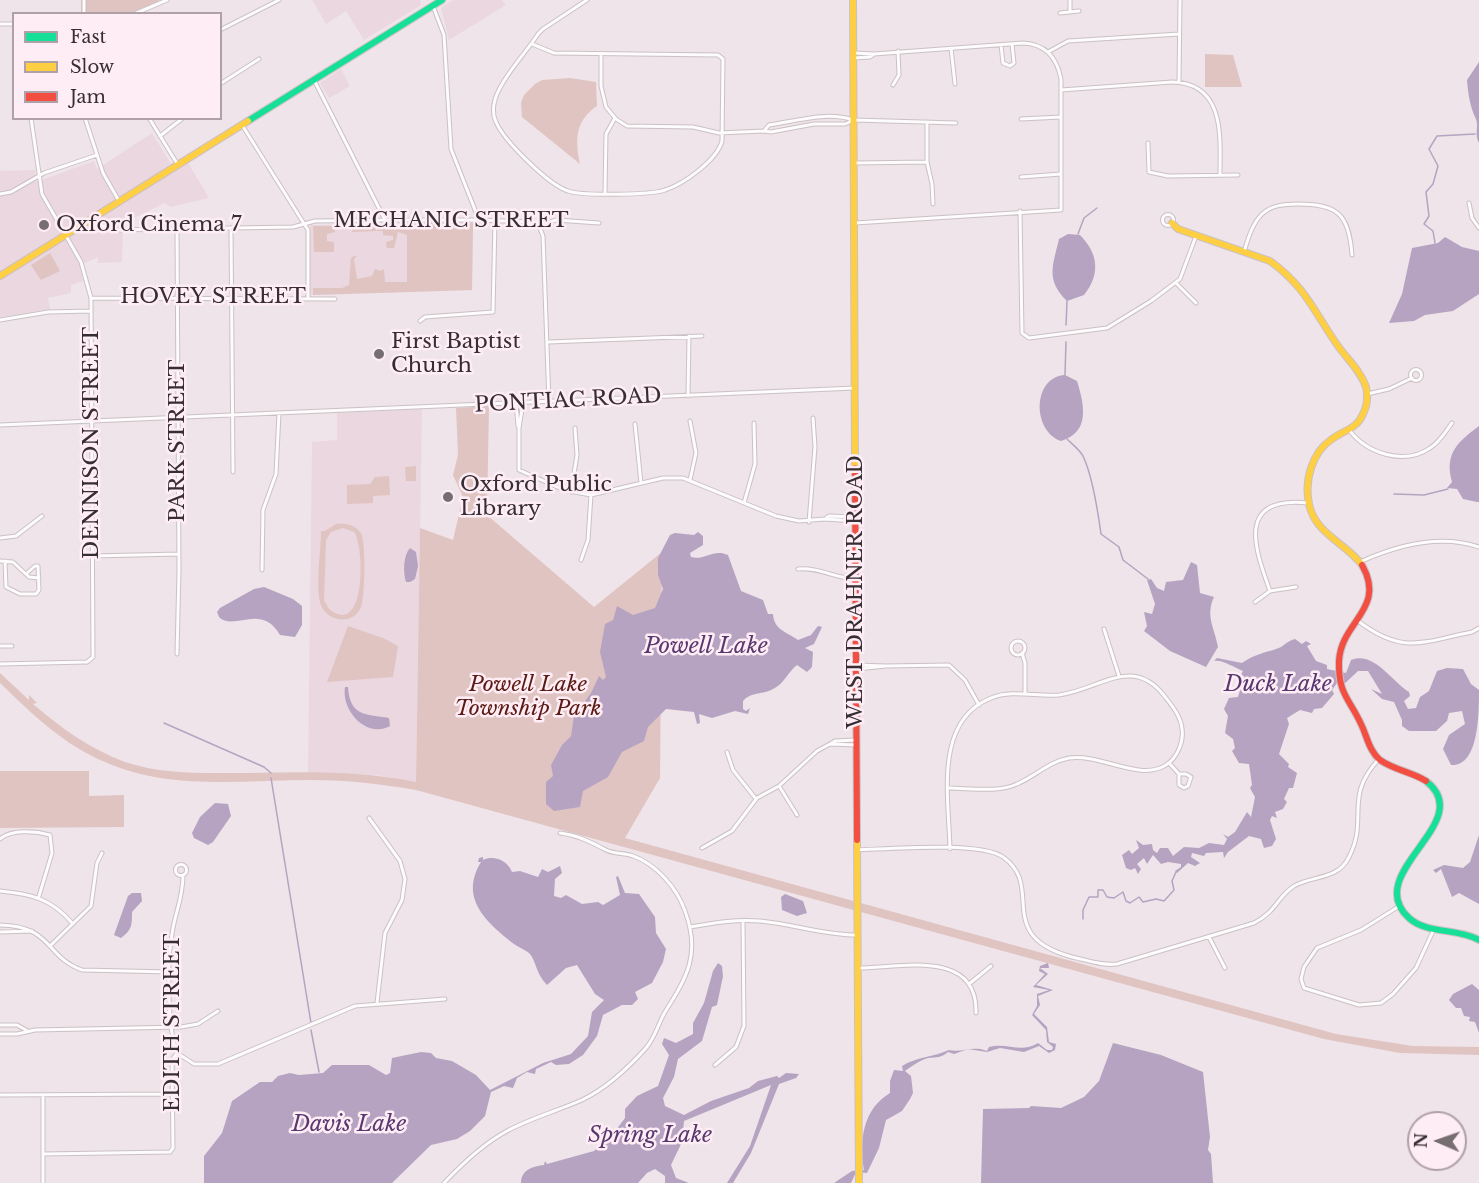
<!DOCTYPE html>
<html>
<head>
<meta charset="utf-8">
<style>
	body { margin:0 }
	#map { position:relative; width:1479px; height:1183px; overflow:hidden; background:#efe4e9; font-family:"Libre Baskerville",serif }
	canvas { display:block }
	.legend { position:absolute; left:12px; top:12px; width:210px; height:108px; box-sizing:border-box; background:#ffedf5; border:2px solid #afa1a7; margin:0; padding:8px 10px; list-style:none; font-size:18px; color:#362e32 }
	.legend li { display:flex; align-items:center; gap:12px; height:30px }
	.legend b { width:30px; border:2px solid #afa1a7 }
	.north { position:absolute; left:1407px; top:1111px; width:60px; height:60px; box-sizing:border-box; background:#ffedf5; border:2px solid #afa1a7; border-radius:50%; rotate:272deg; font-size:16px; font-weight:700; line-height:24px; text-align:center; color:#362e32 }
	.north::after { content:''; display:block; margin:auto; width:21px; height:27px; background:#776e72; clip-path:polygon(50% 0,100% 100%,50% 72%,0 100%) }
</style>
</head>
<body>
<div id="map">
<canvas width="1479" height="1183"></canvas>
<ul class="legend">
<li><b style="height:8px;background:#16e098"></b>Fast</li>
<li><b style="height:8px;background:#ffcf43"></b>Slow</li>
<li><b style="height:8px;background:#f24e42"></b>Jam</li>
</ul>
<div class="north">N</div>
</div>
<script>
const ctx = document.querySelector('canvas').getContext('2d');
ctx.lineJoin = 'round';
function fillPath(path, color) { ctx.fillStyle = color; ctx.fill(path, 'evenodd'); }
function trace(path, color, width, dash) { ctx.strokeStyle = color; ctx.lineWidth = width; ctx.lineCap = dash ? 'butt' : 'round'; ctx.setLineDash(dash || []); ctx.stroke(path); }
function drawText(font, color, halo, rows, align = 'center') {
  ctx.font = font + ' "Libre Baskerville",serif'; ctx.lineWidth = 5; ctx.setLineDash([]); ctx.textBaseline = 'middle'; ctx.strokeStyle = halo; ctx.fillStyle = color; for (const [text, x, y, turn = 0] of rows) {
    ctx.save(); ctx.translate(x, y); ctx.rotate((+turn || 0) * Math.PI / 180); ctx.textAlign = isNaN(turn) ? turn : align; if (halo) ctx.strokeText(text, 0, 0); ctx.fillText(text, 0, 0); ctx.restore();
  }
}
fillPath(new Path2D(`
	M312 0H420L421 5 364 40 346 11 326 24Z
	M453 0H502L506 5 449 40 441 8Z
	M341 69 350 86 329 98 320 83Z
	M152 133 171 164 184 156 209 198 170 207 165 203 123 223 122 262 98 263V257L80 265 83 281 71 285V293L48 298 50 309 0 317V171L35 170 36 182 94 161 97 169Z
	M473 224 472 290 308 295 310 225Z
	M422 409 416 782 376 775 308 772 312 442 337 440V413Z`), '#ebd7df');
fillPath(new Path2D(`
	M81 0H160L132 14 81 13Z
	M1205 54 1233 55 1242 87H1205Z
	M570 78 596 82 597 106C575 121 575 139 580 164L522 117 521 103 524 95 535 84 542 80Z
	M431 222 483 223V226L473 225 472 290 313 295V288H342L349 285 351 258 354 256H357L354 259 357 279 372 276 375 269 381 271 384 269 385 282H407V235L398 232 394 248H387L386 242 393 240V236L383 235V231H377L379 226Z
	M375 225 376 231 352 232 353 226Z
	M313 226H334L335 232 327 234V241L334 242V252H314Z
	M50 253 60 271 41 280 31 265Z
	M489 406 487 515 594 607 662 552 660 778 625 838 1336 1034 1413 1046 1479 1047V1055L1400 1053 1324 1039 416 790C381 784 347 780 312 780 243 780 170 791 105 762 64 745 32 714 0 683V673L29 700V695L37 703 33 704C61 728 90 749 125 762 164 775 207 773 248 773 304 772 360 770 416 782L420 528 453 540 463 497 453 475 458 455 456 408Z
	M416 466V481H406L405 467Z
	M389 476 390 495 373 496V503L347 504V485L370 484 375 477Z
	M336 524C346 523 355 525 361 533 366 543 365 596 361 607 354 625 328 623 321 605 315 589 321 550 321 531H325ZM343 528 354 532C365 547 366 639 329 609L324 600 326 540 331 532Z
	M348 626 383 638 398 646 393 677 327 682Z
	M0 771H89V796L124 795V827L0 828Z`), '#e0c4c2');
fillPath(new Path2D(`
	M1479 62V143C1474 134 1479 127 1476 119 1470 107 1468 93 1467 80Z
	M1068 234 1080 235C1098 253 1101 274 1084 295L1067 301C1045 280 1053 265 1059 239Z
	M1445 237 1462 247 1479 251V294L1453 311 1425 315 1414 321 1389 323 1402 294 1412 248 1438 243Z
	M1065 375 1077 381C1084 404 1091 432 1061 441 1032 431 1032 377 1065 375Z
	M1479 426V502H1477L1463 499 1457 489 1447 488 1452 482C1444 453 1458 442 1479 426Z
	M698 532 703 536V545L690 553 691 557C704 561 714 548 728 555L741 591 763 600 768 614H773C774 630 787 632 798 640L811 635 818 626 822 627 814 644 805 648 813 652 812 667 807 672 797 665C788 672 784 684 773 689 763 695 752 691 743 701V709L746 711 750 708 748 714 735 711 712 718 699 714 700 723 697 724 694 712 666 709 648 727 644 741 622 752 608 777 583 791 580 807 554 811 546 804V782L553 776 551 765 562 745 571 736 574 716 591 693 599 676 603 680 606 677 600 652 605 624 613 620 617 606 633 615 655 608 663 589 658 575V558L670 535 675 533 694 535Z
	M410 548 416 552 418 566 415 579 410 582H406C403 572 403 556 410 548Z
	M1191 562 1197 565 1200 593 1214 597C1205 616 1215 629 1218 647L1206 667 1170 651 1144 631 1147 626 1144 612 1152 614 1155 604 1147 580 1151 579 1157 588 1164 591 1166 582 1183 580Z
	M264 587 293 599 302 606V625L295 637 280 635C261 602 234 632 219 617L217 612 220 608 254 589Z
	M1295 639 1302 644 1306 641 1311 644 1307 646 1316 661 1327 665V669L1346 673 1351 660C1374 651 1391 681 1409 692L1410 696 1404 701 1408 709 1416 708 1420 697 1429 691 1437 671 1447 668 1463 669 1471 684 1479 690C1479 714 1479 767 1451 765L1443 749 1449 735 1465 724 1462 711 1449 713 1447 721 1436 731H1409L1402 726V720L1394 702 1382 699 1371 689 1382 694 1368 671H1358L1340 688 1337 683 1332 690 1334 694 1322 708 1314 709 1312 713 1300 710 1287 718 1289 724 1279 754 1289 764 1288 767 1297 773 1293 788H1289L1284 799 1287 802 1283 809 1275 812 1277 818 1272 816 1270 820 1276 839 1272 846 1264 848 1261 839 1249 836 1228 852 1224 858 1223 852 1206 853 1204 856 1192 853 1191 857 1200 863 1195 866 1188 863 1177 873 1175 871 1181 867V864L1168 862 1161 864 1153 855 1147 864 1144 858 1137 864 1141 869 1138 874 1135 868 1131 870 1126 868 1122 855 1129 850 1132 854 1139 848 1136 840 1143 845 1152 844 1153 850 1157 853 1160 848H1168L1173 856 1184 847 1199 848 1209 843 1224 845 1227 839 1223 834 1228 837 1235 832 1247 812 1251 817 1255 797 1250 788 1252 785 1249 764 1239 763 1232 751 1235 748 1233 739 1225 733 1228 716 1224 709 1229 698 1238 697 1244 676 1241 675 1243 671C1235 668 1222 659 1214 661L1217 658 1242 663C1255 654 1264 653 1276 649 1284 647 1286 641 1295 639Z
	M345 687H348C350 717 366 714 389 718L390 726C366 739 341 710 345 687Z
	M215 803 228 804 231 816 213 842 208 845 194 838 192 833 200 817Z
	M1479 835V904L1459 893 1452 897 1441 869 1436 873 1433 870 1444 865 1463 868 1470 862Z
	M483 857V860C494 855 507 860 512 872L520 871 538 877 542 869 548 872 560 866 562 873 555 879 554 896 561 898 566 895 582 904 598 902 603 905 620 895 616 877 618 876 625 893 639 894 655 917 656 933 666 949 663 962 652 983 635 992 638 999 632 1005H622L603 1015 597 1036 583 1055 569 1064 556 1065 551 1062 536 1069 535 1074 527 1072 517 1078 513 1088 504 1086 491 1092 485 1116 470 1131 457 1139 431 1145 392 1183H204V1156L222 1133 232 1101 260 1082H272L278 1076 290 1073 299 1075 323 1073 332 1065H369L386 1075 390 1073 392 1058 421 1052 431 1053 436 1058 452 1061 476 1075 490 1090 543 1063 571 1054 588 1036 592 1012 604 1000 595 994 577 965 566 968 547 985C536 974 536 961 530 954 525 949 519 948 514 944 486 922 459 898 481 862H478L479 858Z
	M132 893H141L142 901 132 912C132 925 132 930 121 938L114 935 128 896Z
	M785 894 803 901 807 913 797 916 782 910 781 897Z
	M718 963 722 966 723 976 717 1005 712 1007 702 1041 678 1059 674 1077 663 1098 665 1106 684 1115 711 1101 749 1088 758 1081 777 1076 779 1078 786 1073 799 1074 796 1078 779 1084 751 1153 733 1183H727L750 1146 771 1085 684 1121 682 1142 671 1165 676 1178 689 1183H665V1176L655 1169 647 1173 638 1183H521C521 1170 533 1166 544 1165L545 1161 547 1164 594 1151 613 1134 625 1118V1109L637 1096 658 1086 669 1055 662 1044 664 1038 676 1043 693 1034V1023L704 1003 713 971Z
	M1048 963 1049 968H1040L1048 974 1036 985 1053 990 1038 996 1040 1005 1034 1014 1047 1027 1049 1042 1056 1044 1055 1050 1049 1053 1039 1046 1024 1052 1000 1048 987 1052 968 1049 954 1054 948 1052C941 1058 937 1057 928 1058 920 1060 912 1066 905 1071L911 1076 913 1093 910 1099 902 1111 886 1120 879 1148 867 1173 856 1172 851 1183H834L852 1171 864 1170C859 1140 863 1109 890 1093V1081L894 1070 903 1071 902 1066C916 1057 934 1057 949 1050 962 1053 973 1045 987 1051L989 1047C1007 1042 1021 1054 1038 1043L1047 1050H1052L1053 1047 1047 1042 1046 1030 1032 1015 1037 1006V994L1049 990 1033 987 1045 974 1039 971 1040 966Z
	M1472 984 1479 990V1033L1475 1022 1469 1021 1470 1017 1464 1016 1461 1008H1456L1449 1000 1453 994Z
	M1113 1043 1161 1055 1203 1072 1210 1137 1208 1150 1211 1154 1213 1183H981L983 1109 1029 1108 1031 1106 1061 1108 1084 1097 1099 1081Z`), '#b6a3c2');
trace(new Path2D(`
	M1078 234 1084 218 1097 208
	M1435 243 1433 231 1424 224 1429 216 1426 192 1433 184 1438 166 1429 149 1437 136 1475 134
	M1066 325 1067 301
	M1065 375 1066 342
	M1067 439C1072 444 1080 450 1083 456 1093 477 1098 512 1101 534L1119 547 1123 560 1148 579
	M1394 494 1424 495 1448 489
	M164 723 264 767 271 773
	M271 778 311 1023
	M1083 919V910L1089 897H1098V890H1103L1107 897 1114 898 1123 892 1126 901 1130 903 1139 897 1143 902 1156 899 1164 901 1174 890 1172 881 1176 872
	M311 1030 319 1072`), '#b6a3c2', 1.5);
const street = new Path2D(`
	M84 0V14
	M1070 0V12
	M433 6 444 35 451 149 479 220
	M1060 13 1079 11
	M134 14 167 0
	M0 24H14
	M220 30 279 0
	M532 44 554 53 718 55 723 59 722 141C717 160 684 184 665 190 651 195 582 196 568 191 549 185 504 141 496 122 493 116 493 110 494 104 497 83 526 53 538 34L543 29 587 0
	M1001 45 1003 63 1010 66 1014 63 1012 44
	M951 48 955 84
	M1048 52 1068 41 1179 34
	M601 54V86L606 107 616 119 627 126 693 127 719 133 764 131
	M854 58 870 57 874 54 854 53
	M314 80 385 220
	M1179 82 1180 0
	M220 84 259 59
	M893 85 899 75 898 51
	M1061 90 1172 82C1226 83 1220 138 1220 175
	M85 118 103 173 119 201
	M149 118 178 165
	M1021 119 1061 117
	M853 120C827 111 796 121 769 125L764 131 771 132 814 124H845L854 120 956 123
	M927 122V162L932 184 933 204
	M242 125 308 230V297
	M160 136 183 118
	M1148 143 1149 172 1168 176 1238 175
	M855 163 927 162
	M1021 177 1061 174
	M605 193 606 134 615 118
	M0 194 11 192 44 173 97 155
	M1469 203 1472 218 1479 228
	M1020 211 1022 333 1029 338 1107 328 1151 301 1180 279 1196 236
	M1162.5 220a5.5 5.5 0 1 1 11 0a5.5 5.5 0 1 1-11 0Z
	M93 217 100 225 115 230 293 227 315 221 385 220H479L529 222 539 226 556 220 599 223
	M855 223 1061 210V79C1057 58 1046 44 1023 43L874 54
	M539 226 543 236 549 402
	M231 228 233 472
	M1244 252C1248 239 1252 224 1262 214 1272 205 1285 204 1297 204 1338 204 1349 214 1352 255
	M1176 283 1196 303
	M91 298 335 299
	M0 320 48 312 91 311
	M420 321 425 317 493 312 495 221
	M549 342 702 336
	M1410.5 375a5.5 5.5 0 1 1 11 0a5.5 5.5 0 1 1-11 0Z
	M1367 394 1389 389 1412 378
	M688 396 689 336
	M516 403 518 426
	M523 403 519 428V470L564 490 591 495 663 478H683L776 516 799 521 825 519
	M635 424 641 483
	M0 425 855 388
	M1350 431C1367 453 1404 466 1430 448 1440 442 1445 432 1452 423
	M690 480 696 453 690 421
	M571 492 577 455 575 428
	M744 503 755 464 754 423
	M855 521 825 519 829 516 855 517
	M809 522 815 447 813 418
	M0 538 16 536 42 516
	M92 556 179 554
	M581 560 588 540 591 495
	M0 561 13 562 29 577 39 578
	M5 561 6 587 20 594H36L39 590 38 566H35L26 574
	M1362 561C1398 545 1441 534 1479 547
	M798 569C818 567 835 578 855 579
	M262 570 263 510 276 474 279 413
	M1270 591C1254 547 1236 496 1308 503
	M1255 602 1270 591 1296 587
	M1358 621C1403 655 1422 642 1472 632L1479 628
	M1104 629 1119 676
	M1011 648a7 7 0 1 1 14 0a7 7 0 1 1-14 0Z
	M0 646H12
	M1022 653 1025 663V694
	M177 654 179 571 177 229
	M0 664 87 662 93 657 91 298 81 262 42 194 31 118
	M856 665 886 666 857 669
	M886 666 949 665 965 680 979 705
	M856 740 835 741 830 744 856 745
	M727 752 733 770 756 799
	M1169 763 1179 774V785L1184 788 1188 786 1191 777 1186 774H1179
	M779 786 797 815
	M949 788C969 788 998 793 1017 784 1036 776 1048 762 1069 758 1100 753 1140 782 1166 765 1177 758 1184 742 1182 729 1181 717 1173 707 1166 698 1133 653 1100 690 1059 695 1037 697 1012 689 991 698 933 721 949 799 950 849
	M369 818 400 861 405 879 402 900 385 933 377 1003
	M0 839C11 829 36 831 50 835L52 853 39 896
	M702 848 732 831 757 798 779 786 817 751 830 744
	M857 850C888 849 980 841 1003 857 1046 887 992 935 1072 957 1087 960 1102 966 1117 964L1254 923C1277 911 1277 897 1294 886 1314 875 1338 880 1349 857 1369 819 1343 797 1379 759
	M175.5 870a5.5 5.5 0 1 1 11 0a5.5 5.5 0 1 1-11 0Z
	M0 891C32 894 52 899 73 924
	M1401 905 1361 930 1317 948 1304 967 1301 979 1304 988 1359 1005 1381 1003 1393 994 1416 968 1434 929
	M0 925C53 926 45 957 82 970L171 972
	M690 927C713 923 736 919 760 921 793 924 824 935 857 935
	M0 932 32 931
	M1209 937 1225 968
	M51 945 91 906 97 863 102 853
	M858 968C899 968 978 948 976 1013
	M969 984 991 966
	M0 1025H17L26 1030
	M0 1034H17L35 1030 181 1027 198 1024 218 1011
	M177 1053 194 1064H218L355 1006 445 999
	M177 1053C167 1028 167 961 172 934 175 912 183 899 183 875
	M715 1065 736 1047 744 1026 743 921
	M0 1095 172 1094
	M43 1095V1183
	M43 1154 170 1152 173 1148 172 1060 177 1053
	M444 1183C462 1164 483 1144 507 1131 531 1118 557 1111 582 1100 605 1089 629 1067 646 1048 655 1038 658 1024 665 1012 687 977 701 954 685 911 677 888 656 864 633 856 624 853 614 854 606 850 591 842 577 835 560 833`);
const fast = new Path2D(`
	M248 121 442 0
	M1426 781C1479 822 1360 873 1409 918 1426 934 1458 928 1479 940`);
const slow = new Path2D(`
	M853 0 855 468
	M1172 223 1178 229 1270 261C1306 287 1314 312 1338 346 1347 359 1361 371 1366 387 1368 396 1367 406 1363 414 1357 429 1344 430 1332 439 1312 452 1304 481 1309 504 1315 534 1346 543 1362 565
	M0 276 248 121
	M857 840 859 1183`);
const jam = new Path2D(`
	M855 468 857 840
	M1362 565C1387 609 1341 621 1339 661 1338 694 1349 698 1361 724 1367 736 1369 751 1380 760 1394 770 1412 772 1426 781`);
trace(street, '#cac1c5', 5);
trace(fast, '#cac1c5', 8);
trace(slow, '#cac1c5', 8);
trace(jam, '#cac1c5', 8);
trace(street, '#fdfbfc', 3);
trace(fast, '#16e098', 6);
trace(slow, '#ffcf43', 6);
trace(jam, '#f24e42', 6);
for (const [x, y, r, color] of [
	[44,225,6,"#776e72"],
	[379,354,6,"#776e72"],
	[448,497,6,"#776e72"]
]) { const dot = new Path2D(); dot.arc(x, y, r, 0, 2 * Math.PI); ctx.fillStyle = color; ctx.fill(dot); trace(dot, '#ffedf5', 2); }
drawText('21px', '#362e32', '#ffedf5', [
	["MECHANIC STREET",451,221],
	["HOVEY STREET",213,297],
	["PONTIAC ROAD",568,401,-3],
	["PARK STREET",178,441,-90],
	["DENNISON STREET",92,443,-90],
	["WEST DRAHNER ROAD",856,592,-90],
	["EDITH STREET",173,1023,-90]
]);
drawText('21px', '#362e32', '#ffedf5', [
	["Oxford Cinema 7",56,225],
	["First Baptist",391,342],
	["Church",391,366],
	["Oxford Public",460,485],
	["Library",460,509]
], 'left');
drawText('italic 21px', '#5b1a13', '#ffedf5', [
	["Powell Lake",528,685],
	["Township Park",528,709]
]);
drawText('italic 22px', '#57386f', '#ffedf5', [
	["Powell Lake",706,647],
	["Duck Lake",1278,685],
	["Davis Lake",349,1125],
	["Spring Lake",650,1136]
]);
</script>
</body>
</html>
